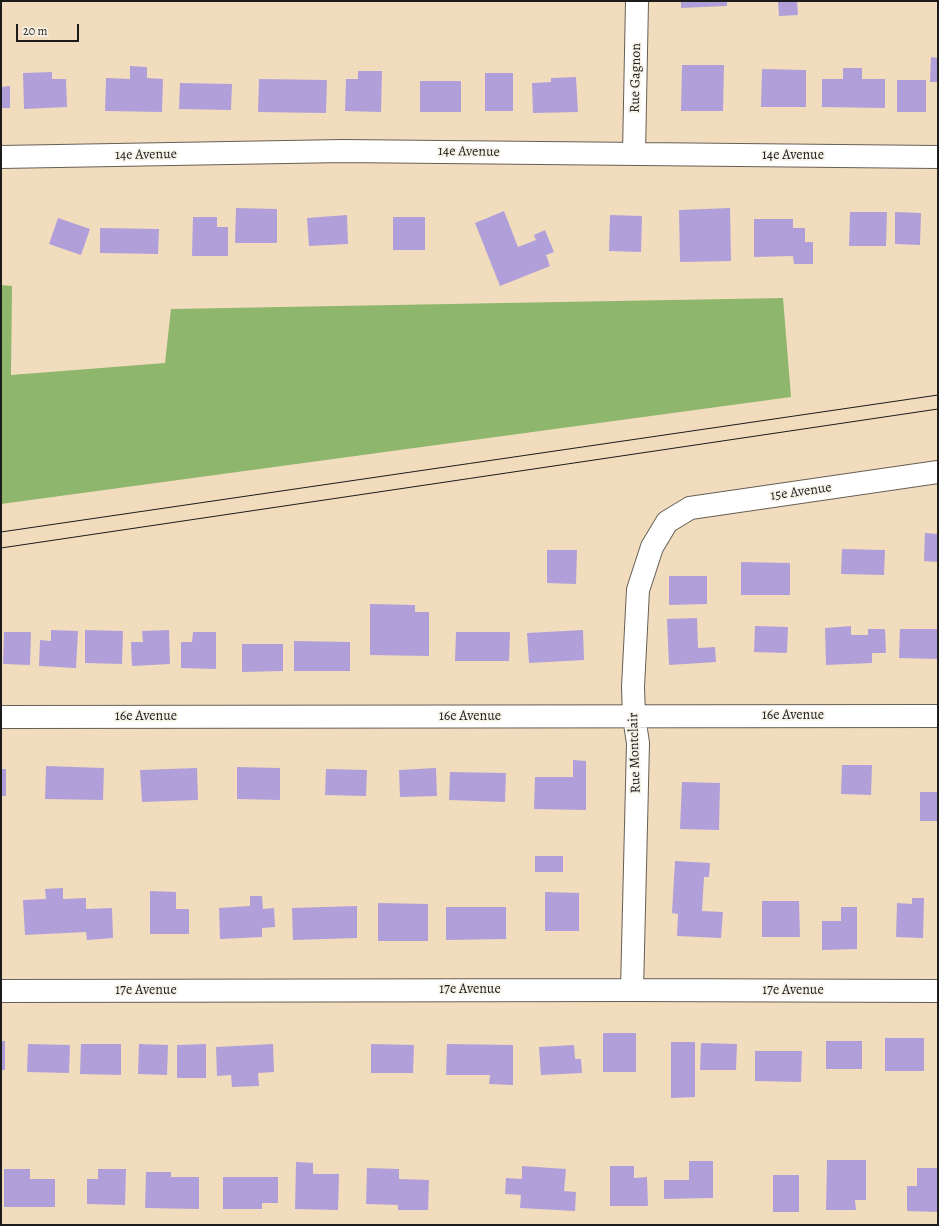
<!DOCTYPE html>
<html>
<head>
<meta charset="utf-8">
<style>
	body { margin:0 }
	#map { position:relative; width:939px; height:1226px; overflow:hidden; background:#f2dcbe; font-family:Alegreya,serif }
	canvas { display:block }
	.frame { position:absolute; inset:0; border:2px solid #1c1c1c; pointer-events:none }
	.scale { position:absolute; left:16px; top:24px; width:63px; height:18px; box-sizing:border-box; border:2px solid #1c1c1c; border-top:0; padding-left:5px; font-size:12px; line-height:14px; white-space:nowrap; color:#1c1c1c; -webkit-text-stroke:3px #f7f3e8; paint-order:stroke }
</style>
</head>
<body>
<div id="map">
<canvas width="939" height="1226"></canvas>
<div class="frame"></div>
<div class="scale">20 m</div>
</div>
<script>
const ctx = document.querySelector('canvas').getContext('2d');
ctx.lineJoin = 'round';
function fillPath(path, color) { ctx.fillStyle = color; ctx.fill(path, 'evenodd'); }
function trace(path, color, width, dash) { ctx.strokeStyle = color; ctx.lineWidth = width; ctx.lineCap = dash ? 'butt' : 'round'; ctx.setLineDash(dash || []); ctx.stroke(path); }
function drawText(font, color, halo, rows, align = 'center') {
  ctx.font = font + ' Alegreya,serif'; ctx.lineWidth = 3.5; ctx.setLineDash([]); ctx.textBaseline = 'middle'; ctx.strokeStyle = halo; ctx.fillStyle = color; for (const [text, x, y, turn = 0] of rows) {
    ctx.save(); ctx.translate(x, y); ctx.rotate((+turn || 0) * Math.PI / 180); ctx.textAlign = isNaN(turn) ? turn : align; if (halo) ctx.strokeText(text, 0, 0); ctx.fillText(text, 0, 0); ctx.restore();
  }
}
fillPath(new Path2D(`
	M1 285 12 286 11 375 165 363 171 309 783 298 791 397 1 504Z`), '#8eb66c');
fillPath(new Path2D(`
	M681 1H727V6L681 8Z
	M778 1H797L798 15 779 16Z
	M931 57 938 58V82H930Z
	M682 65H724L723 111H681Z
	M130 66 147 67V78L163 79 162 112 105 111 106 78 130 79Z
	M843 68H862V79H885V108L822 107V79H843Z
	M762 69 806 70V107H761Z
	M358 71H382L381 112 345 111 346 79H358Z
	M52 72V79H66L67 107 24 109 23 73Z
	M485 73H513V111H485Z
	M576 77 578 112 533 113 532 83 551 82V78Z
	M259 79 327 80 326 113 258 112Z
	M897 80H926V112H897Z
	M420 81H461V112H420Z
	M180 83 232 84 231 110 179 109Z
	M10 86V108H1V87Z
	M236 208 277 209V243H235Z
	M730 208 731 261 680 262 679 210Z
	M504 211 518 247 536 240 534 235 545 230 554 252 546 255 550 266 500 286 475 223Z
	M850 212H887L886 246H849Z
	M895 212 921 213 920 245 895 244Z
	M347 215 348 244 309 246 307 218Z
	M610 215 642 216 641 252 609 251Z
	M193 217H217V227H228V256H192Z
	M393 217H425V250H393Z
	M58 218 90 229 81 255 49 244Z
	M754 219H793V228H805V242H813V264H794L793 256 754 257Z
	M100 228 159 229 158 254 100 253Z
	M925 533 938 534V562L924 561Z
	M842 549 885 550 884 575 841 574Z
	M547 550H577L576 584 547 583Z
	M741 562 790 563V595H741Z
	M669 576H707V604L669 605Z
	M370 604 415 605V612H429V656L370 655Z
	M697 618 698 648 715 647 716 662 669 665 667 619Z
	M755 626 788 627 787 653 754 652Z
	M851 626V635H868V629H885L886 653H872V663L826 665 825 628Z
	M900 629H938V659L899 658Z
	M51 630 78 631 76 668 39 666 40 640 51 641Z
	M85 630 123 631 122 664 85 663Z
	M169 630 170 664 132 666 131 642H143L142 631Z
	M583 630 584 660 529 663 527 633Z
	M4 632H31L30 665 3 664Z
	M193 632H216V669L181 668V642H192Z
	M456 632H510L509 661H455Z
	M294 641 350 642V671H294Z
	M242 644H283V671L242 672Z
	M573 760 586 761V810L534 809 535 777H573Z
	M842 765H872L871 795 841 794Z
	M46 766 104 768 103 800 45 799Z
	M237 767 280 768V800L237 799Z
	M197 768 198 800 142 802 140 770Z
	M436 768 437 796 400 797 399 770Z
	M1 769H6V796H1Z
	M326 769 367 770 366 796 325 795Z
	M450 772 506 773 505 802 449 800Z
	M682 782 720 783 719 830 680 829Z
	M920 792H938V821H920Z
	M535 856H563V872H535Z
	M675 861 710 863 709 877H704L702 911 723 912 721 938 677 936 678 914 672 913Z
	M63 888V899L86 898V909L112 908 113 938 87 940 86 932 25 935 23 900 46 899 45 889Z
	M150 891 176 892V909H189V934H150Z
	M545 892 579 893V931H545Z
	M250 896H262L263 909 274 908 275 927 262 928V937L220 939 219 908 250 906Z
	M912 898H924L923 938 896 937 897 903 912 904Z
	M762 901H799L800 937H762Z
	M378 903 428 904V941H378Z
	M357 906V938L293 940 292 908Z
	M446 907H506V939L446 940Z
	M841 907H857V949L822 950V921H841Z
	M603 1033H636V1072H603Z
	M885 1038H924V1071H885Z
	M1 1041H5V1070H1Z
	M826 1041H862V1069H826Z
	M671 1042H695V1097L671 1098Z
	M701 1043 737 1044 736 1070H700Z
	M28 1044 70 1045 69 1073 27 1072Z
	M81 1044H121V1075L80 1074Z
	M139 1044 168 1045 167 1075 138 1074Z
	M206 1044V1078H177V1045Z
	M273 1044 274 1072 258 1073 259 1086 232 1087 231 1075 217 1076 216 1047Z
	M371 1044 414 1045 413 1073H371Z
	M447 1044 513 1045V1085L489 1084 490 1075H446Z
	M574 1045 575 1059H581L582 1073 541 1075 539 1047Z
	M755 1051H802L801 1082 755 1081Z
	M827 1160H866V1200H855L856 1210H826Z
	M689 1161H713V1198L664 1199V1180H689Z
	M296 1162 313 1163V1174H339L338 1210 295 1209Z
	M522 1166 566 1169 564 1191 576 1192 575 1211 520 1208 521 1195 505 1194 506 1178 522 1179Z
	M610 1166H634V1178L647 1177 648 1206H610Z
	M367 1168 399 1169V1179L429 1180 428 1210H398V1205L366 1204Z
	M917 1168H938V1212L907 1211V1186H917Z
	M4 1169H30V1179H55V1207H4Z
	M98 1169H126L125 1205 87 1204V1179H98Z
	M146 1172H171V1177H199V1209L145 1208Z
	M773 1175H799V1212H773Z
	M223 1177H278V1203H262V1209H223Z`), '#b09fd9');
const minor = new Path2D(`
	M634 154 637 1
	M1 157 343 151 938 157
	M1 717 938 716
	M632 990 638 743 634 717 633 687 638 590 652 547 667 522 690 508 938 472
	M1 991 632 990 938 991`);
trace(minor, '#675f55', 24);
trace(minor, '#fff', 22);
trace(new Path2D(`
	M1 532 938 395
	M1 548 938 409`), '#1c1c1c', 1);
drawText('14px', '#1c1c1c', '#f7f3e8', [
	["Rue Gagnon",636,78,-89],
	["14e Avenue",469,152,1],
	["14e Avenue",146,155,-1],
	["14e Avenue",793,156],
	["15e Avenue",801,492,-8],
	["16e Avenue",793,716],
	["16e Avenue",146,717],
	["16e Avenue",470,717],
	["Rue Montclair",635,753,-92],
	["17e Avenue",470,990],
	["17e Avenue",146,991],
	["17e Avenue",793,991]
]);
</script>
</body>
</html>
